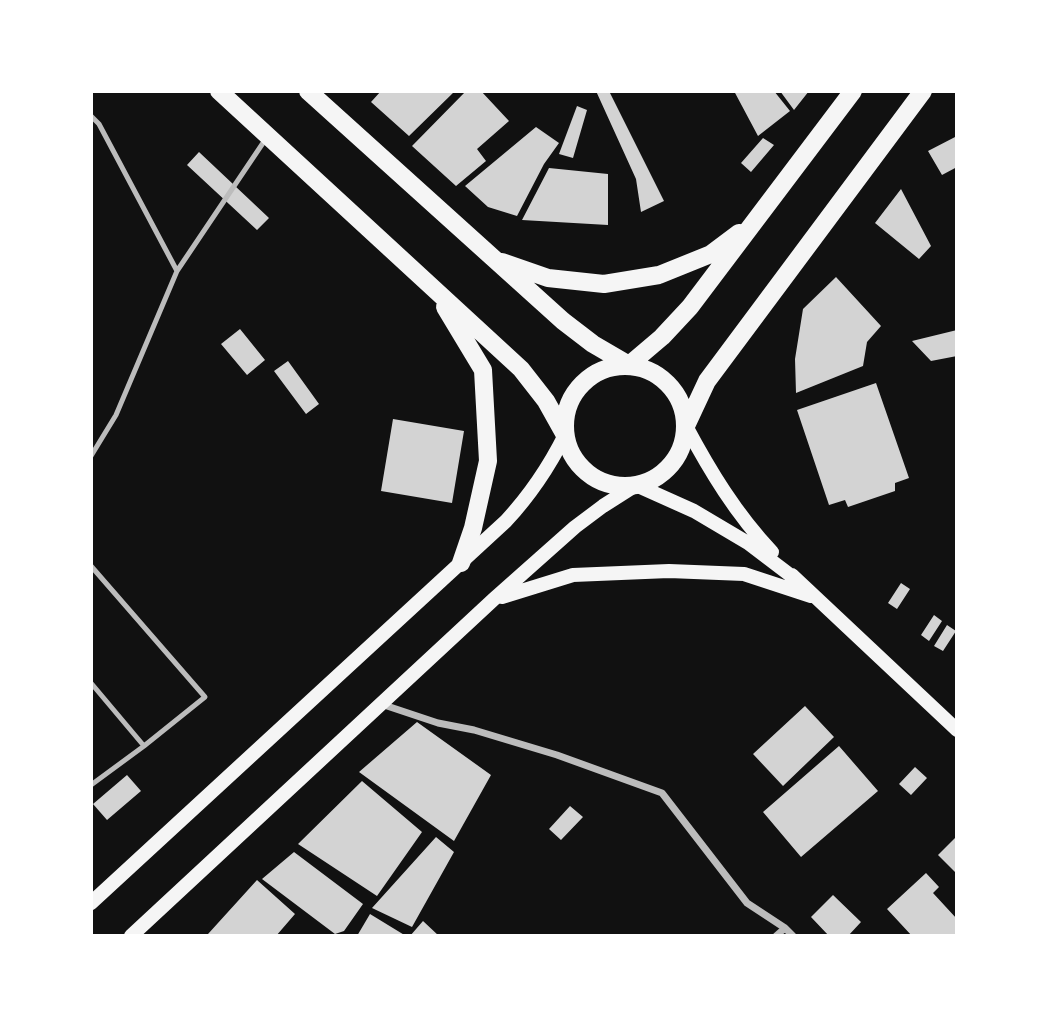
<!DOCTYPE html>
<html>
<head>
<meta charset="utf-8">
<style>
	body { margin:0 }
	#map { position:relative; width:1048px; height:1027px; overflow:hidden; background:#111; font-family:Mulish,sans-serif }
	canvas { display:block }
	.frame { position:absolute; inset:0; border:93px solid #fff; pointer-events:none }
</style>
</head>
<body>
<div id="map">
<canvas width="1048" height="1027"></canvas>
<div class="frame"></div>
</div>
<script>
const ctx = document.querySelector('canvas').getContext('2d');
ctx.lineJoin = 'round';
function fillPath(path, color) { ctx.fillStyle = color; ctx.fill(path, 'evenodd'); }
function trace(path, color, width, dash) { ctx.strokeStyle = color; ctx.lineWidth = width; ctx.lineCap = dash ? 'butt' : 'round'; ctx.setLineDash(dash || []); ctx.stroke(path); }
fillPath(new Path2D(`
	M381 91H455L409 136 371 102Z
	M466 91H481L509 121 477 149 486 161 456 186 412 146Z
	M596 91H609L664 201 641 212 636 179Z
	M734 91H774L790 111 758 136Z
	M780 91H809L794 110Z
	M577 106 587 110 573 158 559 154Z
	M536 127 559 143 544 164 517 216 488 207 465 186Z
	M957 136V167L942 175 928 151Z
	M763 138 774 145 751 172 741 163Z
	M199 152 269 218 257 230 187 165Z
	M549 168 608 174V225L522 220Z
	M901 189 931 246 919 259 875 223Z
	M836 277 881 326 867 342 863 366 796 393 795 359 803 309Z
	M240 329 265 360 247 375 221 344Z
	M957 330V356L931 361 912 341Z
	M288 361 319 404 306 414 274 371Z
	M876 383 909 478 895 483V491L848 507 845 500 829 505 797 410Z
	M393 419 464 431 452 503 381 491Z
	M901 583 910 589 897 609 888 603Z
	M934 615 942 621 929 641 921 635Z
	M947 625 956 631 943 651 934 646Z
	M805 706 834 737 783 786 753 754Z
	M417 722 491 775 454 841 359 772Z
	M839 746 878 791 801 857 763 812Z
	M915 767 927 778 911 795 899 784Z
	M127 775 141 791 107 820 93 804Z
	M362 781 422 832 377 896 298 844Z
	M570 806 583 817 561 840 549 829Z
	M957 836V874L938 855Z
	M436 837 454 852 412 927 372 908Z
	M294 852 363 904 344 931 335 934 262 879Z
	M926 873 939 887 933 893 957 919V936H912L887 909Z
	M257 880 295 914 276 936H210L208 934Z
	M833 895 861 922 848 936H829L811 917Z
	M370 914 406 936H357Z
	M423 921 439 936H410Z`), '#d3d3d3');
trace(new Path2D(`
	M91 116 99 124 177 271 116 415 91 456
	M177 271 265 140
	M91 566 205 697 144 746
	M91 683 144 746 91 785`), '#bcbcbc', 5);
trace(new Path2D(`
	M381 704 438 723 474 730 557 755 662 793 747 903 785 928 793 936
	M776 936 785 928`), '#bcbcbc', 7);
trace(new Path2D(`
	M686 426C710 471 736 514 772 552
	M792 575 957 730
	M502 597 573 575 669 571 744 574 811 596
	M91 903 506 521C531 494 549 467 565 435
	M131 936 494 599 575 527 603 506 636 485 694 511 748 543 798 581`), '#f5f5f5', 14);
trace(new Path2D(`
	M219 91 521 369 546 401 565 435
	M308 91 563 321 593 344 629 365 662 337 690 307 853 91
	M502 262 548 278 604 284 659 275 711 254 739 233
	M445 307 483 370 488 461 473 528 461 563
	M565 426a60 60 0 1 1 120 0a60 60 0 1 1-120 0Z
	M686 426 707 381 923 91`), '#f5f5f5', 18);
</script>
</body>
</html>
